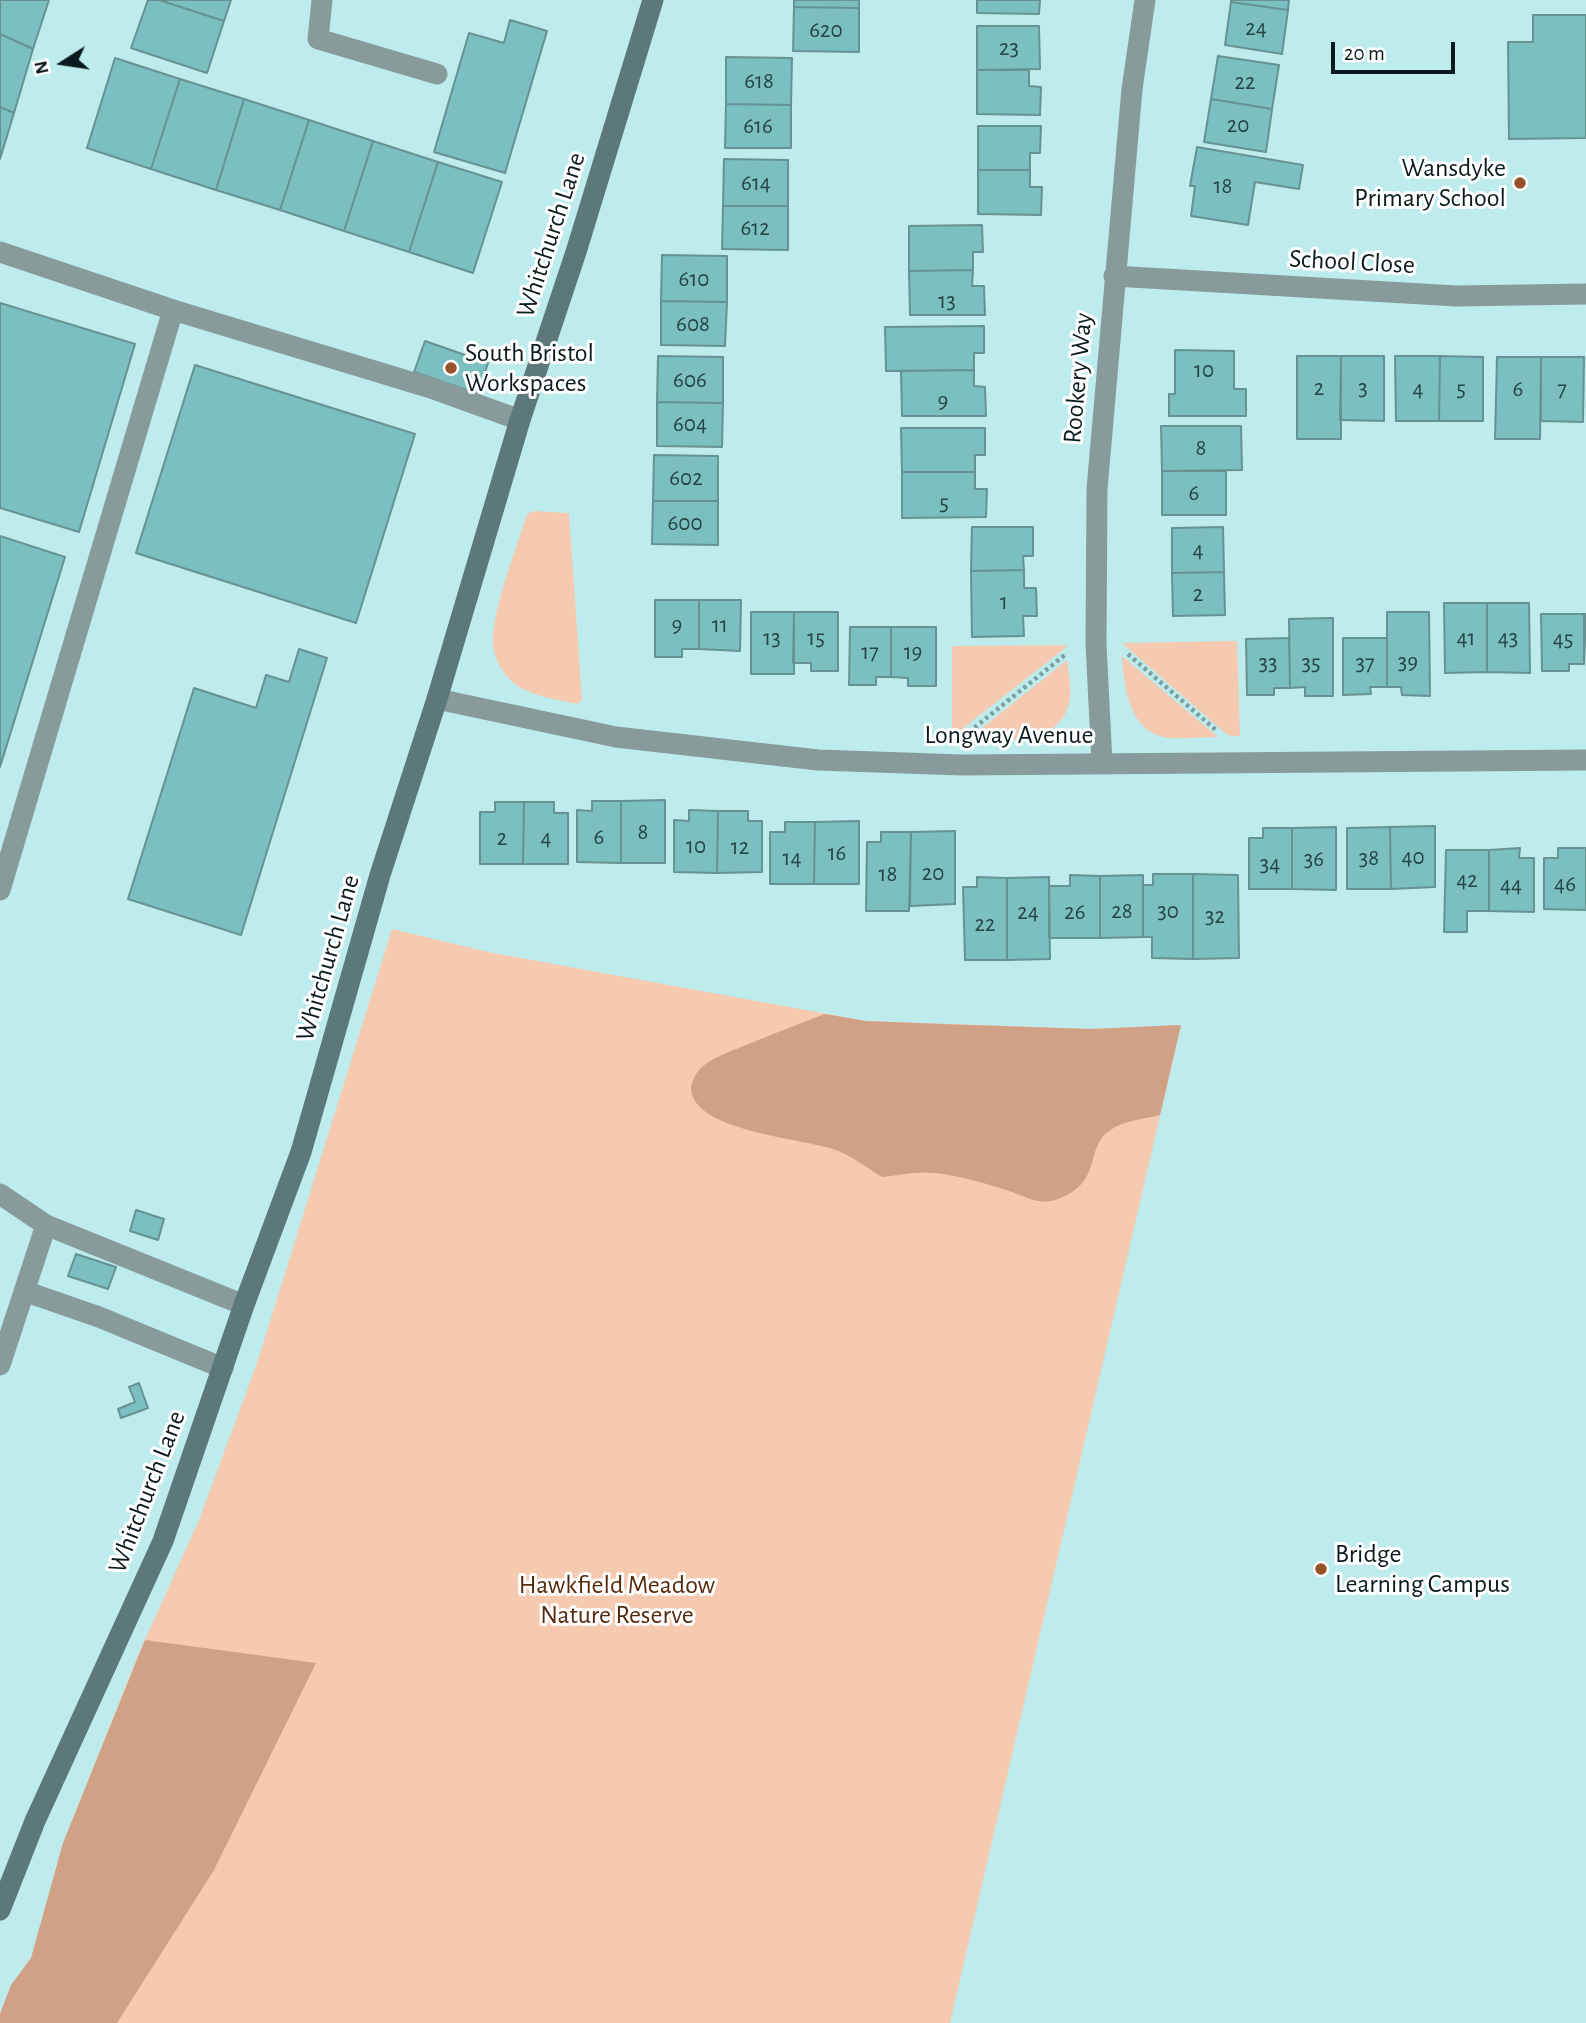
<!DOCTYPE html>
<html>
<head>
<meta charset="utf-8">
<style>
	body { margin:0 }
	#map { position:relative; width:1586px; height:2023px; overflow:hidden; background:#beeced; font-family:"Alegreya Sans",sans-serif }
	canvas { display:block }
	.north { position:absolute; left:28px; top:28px; width:70px; height:70px; -webkit-text-stroke:5px #fff; paint-order:stroke; rotate:258deg; font-size:19px; font-weight:700; line-height:28px; text-align:center; color:#091b1c }
	.north::after { content:''; display:block; margin:auto; width:24px; height:32px; background:#091b1c; clip-path:polygon(50% 0,100% 100%,50% 72%,0 100%) }
	.scale { position:absolute; left:1331px; top:42px; width:124px; height:32px; box-sizing:border-box; border:4px solid #091b1c; border-top:0; padding-left:9px; font-size:21px; line-height:24px; white-space:nowrap; color:#091b1c; -webkit-text-stroke:5px #fff; paint-order:stroke }
</style>
</head>
<body>
<div id="map">
<canvas width="1586" height="2023"></canvas>
<div class="north">N</div>
<div class="scale">20 m</div>
</div>
<script>
const ctx = document.querySelector('canvas').getContext('2d');
ctx.lineJoin = 'round';
function fillPath(path, color) { ctx.fillStyle = color; ctx.fill(path, 'evenodd'); }
function trace(path, color, width, dash) { ctx.strokeStyle = color; ctx.lineWidth = width; ctx.lineCap = dash ? 'butt' : 'round'; ctx.setLineDash(dash || []); ctx.stroke(path); }
function drawText(font, color, halo, rows, align = 'center') {
  ctx.font = font + ' "Alegreya Sans",sans-serif'; ctx.lineWidth = 6; ctx.setLineDash([]); ctx.textBaseline = 'middle'; ctx.strokeStyle = halo; ctx.fillStyle = color; for (const [text, x, y, turn = 0] of rows) {
    ctx.save(); ctx.translate(x, y); ctx.rotate((+turn || 0) * Math.PI / 180); ctx.textAlign = isNaN(turn) ? turn : align; if (halo) ctx.strokeText(text, 0, 0); ctx.fillText(text, 0, 0); ctx.restore();
  }
}
fillPath(new Path2D(`
	M534 511 569 513 582 700 577 704C558 700 537 697 519 687 508 680 497 665 494 652 487 620 517 548 527 514Z
	M1237 641 1240 736H1231L1224 732 1122 643Z
	M1067 645 1064 649 952 737V646Z
	M1122 656 1218 737C1202 737 1185 739 1169 738 1129 733 1124 688 1122 656Z
	M1067 660C1069 674 1072 690 1069 704 1057 748 1002 739 968 739Z
	M392 929 488 952 866 1021 1091 1029 1181 1025 950 2023H0V2014L11 1985 31 1958 63 1843 138 1655 199 1520 257 1363Z`), '#f6c9b1');
fillPath(new Path2D(`
	M825 1014 866 1021 942 1024 1091 1029 1181 1025 1160 1115C1143 1119 1124 1120 1109 1131 1084 1149 1104 1184 1055 1200 1038 1205 1024 1196 1009 1191 988 1184 957 1175 935 1173 917 1171 900 1175 882 1177 867 1168 852 1156 836 1150 803 1138 694 1132 691 1089 691 1081 697 1071 703 1066 717 1055 735 1050 751 1043 776 1033 800 1023 825 1014Z
	M145 1640 316 1663 214 1870 117 2023H0V2014L11 1985 31 1958 63 1843Z`), '#d1a187');
const building = new Path2D(`
	M0 0H49L33 49 0 34Z
	M148 0H159L224 21 207 73 131 48Z
	M159 0H231L224 21Z
	M794 0H859V8L794 7Z
	M977 0H1040L1039 14 977 13Z
	M1231 0H1289L1288 10 1231 2Z
	M1231 2 1288 10 1282 54 1225 45Z
	M794 7 859 8V52L793 51Z
	M1533 15H1586V138L1509 139 1508 42H1533Z
	M510 20 547 31 505 173 434 152 469 33 504 43Z
	M977 26H1039L1040 69 977 70Z
	M0 34 33 49 14 113 0 107Z
	M1218 56 1279 65 1272 109 1211 99Z
	M726 57 792 58 791 105 726 104Z
	M115 58 180 79 151 169 87 148Z
	M977 70H1029V86L1041 87 1040 115 977 114Z
	M180 79 244 99 216 190 151 169Z
	M244 99 309 120 280 210 216 190Z
	M1211 99 1272 109 1266 152 1204 142Z
	M726 104 791 105V148H725Z
	M0 107 14 113 0 159Z
	M309 120 373 141 344 231 280 210Z
	M978 126H1041L1040 153H1030V170H978Z
	M373 141 438 162 409 252 344 231Z
	M1197 147 1303 165 1299 189 1255 182 1248 225 1191 216 1195 186H1190Z
	M724 159 788 160V206H723Z
	M438 162 502 182 473 273 409 252Z
	M978 170H1030V187H1042L1041 215 978 214Z
	M723 206H788V250L722 249Z
	M982 225 983 252H973V270L909 271V226Z
	M662 255 727 256V302L661 301Z
	M973 270 972 286H984L985 315H910L909 271Z
	M661 301 727 302 725 346 661 345Z
	M0 303 135 344 79 532 0 508Z
	M984 326V353H974V370L886 371 885 327Z
	M425 341 488 363 478 394 414 372Z
	M1175 350 1234 351V389H1246V416H1169V394H1175Z
	M658 356 723 357V403L657 402Z
	M1297 356H1341V439H1297Z
	M1341 356H1384V421L1340 420Z
	M1395 356H1440L1439 421H1396Z
	M1440 356 1483 357V421H1439Z
	M1497 357H1541L1540 439H1495Z
	M1541 357H1584L1583 422 1541 421Z
	M195 365 415 434 356 623 136 553Z
	M974 370V386L985 387 986 416H902L901 371Z
	M657 402 723 403 722 447 657 446Z
	M1161 426H1241L1242 470 1162 471Z
	M901 428H985V455H975V472H902Z
	M654 455 718 456V501H653Z
	M1162 471H1226V515H1162Z
	M902 472H975V489H987L986 517 902 518Z
	M653 501H718V545L652 544Z
	M972 527H1033V556H1023L1024 570 971 571Z
	M1223 527 1224 572 1172 573V528Z
	M0 536 65 557 0 767Z
	M1024 570V588H1036L1037 616H1023L1024 636 972 637 971 571Z
	M1224 572 1225 615 1173 616 1172 573Z
	M655 600H699V649H682V657H655Z
	M699 600H741L740 651 699 649Z
	M1444 603H1487V672L1445 673Z
	M1487 603H1529L1530 673 1487 672Z
	M751 612H794V674H751Z
	M794 612H838V671H811V663H793Z
	M1387 612H1429L1430 696 1402 695 1401 687H1387Z
	M1541 614H1584V664H1569V671H1542Z
	M1584 614H1586L1584 664Z
	M1333 618V696H1305V687L1290 688 1289 619Z
	M850 627H891V677H876V685H849Z
	M891 627H936V686H908V678L891 677Z
	M1289 638 1290 688H1274V695H1247L1246 639Z
	M1343 638H1387V687H1370L1371 694 1343 695Z
	M299 649 327 658 241 935 128 899 194 688 256 708 266 675 289 682Z
	M665 800V863H621V801Z
	M592 801H621V863L577 862V810L592 811Z
	M495 802H524L523 864H480V812H495Z
	M524 802H554V813H568V864H523Z
	M689 810 718 811 717 873 674 872V820L689 821Z
	M718 811H748V821H762V872L717 873Z
	M859 821V884H814L815 822Z
	M785 822H815L814 884H770V832H785Z
	M1435 826V887L1391 889 1390 827Z
	M1336 827V890L1292 889V828Z
	M1390 827 1391 889H1347V828Z
	M1263 828H1292V889H1249V838H1263Z
	M955 831V904L910 906 911 832Z
	M881 832H911L909 911H866L867 842H881Z
	M1520 848 1519 858H1534V912L1489 911V850Z
	M1558 848H1586V910L1544 909V858H1558Z
	M1446 850H1489V911H1467V932H1444Z
	M1153 874H1193V959L1152 958V937H1143V885H1153Z
	M1193 874 1238 875 1239 958 1193 959Z
	M1070 875 1100 876V938H1049V886H1070Z
	M1143 875V937L1100 938V876Z
	M977 877 1007 878V960H965L963 887H977Z
	M1049 877 1050 959 1007 960V878Z
	M136 1210 164 1219 158 1240 130 1231Z
	M76 1254 116 1267 108 1289 68 1276Z
	M139 1383 148 1408 121 1418 118 1409 135 1402 129 1387Z`);
fillPath(building, '#7bbfc1');
trace(building, '#669293', 2);
trace(new Path2D(`
	M1128 654 1217 731
	M969 732 1066 654`), '#7da1a2', 4.5, [3.5, 3.5]);
trace(new Path2D(`
	M322 0 318 39 437 74
	M0 252 173 310 0 890
	M173 310 434 389 520 420
	M0 1194 46 1225 244 1305
	M24 1291 99 1317 223 1368
	M0 1365 46 1225`), '#889b9b', 21);
trace(new Path2D(`
	M1114 276 1456 296 1586 294
	M437 699 616 737 818 760 962 765 1586 760
	M1102 763 1096 644 1097 489 1132 89 1145 0`), '#889b9b', 21);
trace(new Path2D(`
	M0 1910 35 1821 163 1541 244 1305 301 1152 380 875 437 699 520 420 576 252 653 0`), '#5c7879', 21);
for (const [x, y, r, color] of [
	[1520,183,7,"#985328"],
	[451,368,7,"#985328"],
	[1321,1569,7,"#985328"]
]) { const dot = new Path2D(); dot.arc(x, y, r, 0, 2 * Math.PI); ctx.fillStyle = color; ctx.fill(dot); trace(dot, '#fff', 2.5); }
drawText('23px', '#264445', null, [
	["24",1256,28],
	["620",826,30],
	["23",1009,48],
	["618",759,81],
	["22",1245,82],
	["20",1238,125],
	["616",758,126],
	["614",756,183],
	["18",1223,186],
	["612",755,228],
	["610",694,279],
	["13",947,301],
	["608",693,324],
	["10",1204,370],
	["606",690,380],
	["2",1319,388],
	["3",1363,388],
	["4",1418,389],
	["5",1461,389],
	["6",1518,389],
	["7",1562,389],
	["9",943,401],
	["604",690,424],
	["8",1201,448],
	["602",686,478],
	["6",1194,493],
	["5",944,503],
	["600",685,523],
	["4",1198,550],
	["2",1198,594],
	["1",1004,602],
	["9",677,625],
	["11",720,625],
	["13",772,638],
	["15",816,638],
	["41",1466,638],
	["43",1508,638],
	["45",1563,639],
	["17",870,652],
	["19",913,652],
	["39",1408,662],
	["33",1268,663],
	["35",1311,663],
	["37",1365,663],
	["8",643,832],
	["6",599,837],
	["2",502,838],
	["4",546,838],
	["10",696,846],
	["12",740,847],
	["16",837,853],
	["40",1413,857],
	["14",792,858],
	["38",1369,858],
	["36",1314,859],
	["34",1270,864],
	["20",933,873],
	["18",888,874],
	["42",1467,880],
	["46",1565,884],
	["44",1511,885],
	["28",1122,911],
	["30",1168,911],
	["24",1028,912],
	["26",1075,912],
	["32",1215,916],
	["22",985,924]
]);
drawText('26px', '#091b1c', '#fff', [
	["Wansdyke",1506,168,"right"],
	["Primary School",1506,198,"right"],
	["South Bristol",465,353],
	["Workspaces",465,383],
	["Bridge",1335,1554],
	["Learning Campus",1335,1584]
], 'left');
drawText('26px', '#091b1c', '#fff', [
	["Whitchurch Lane",551,235,-72],
	["School Close",1352,262,3],
	["Rookery Way",1078,378,-85],
	["Longway Avenue",1009,735],
	["Whitchurch Lane",328,958,-74],
	["Whitchurch Lane",147,1492,-69]
]);
drawText('26px', '#56290b', '#fff', [
	["Hawkfield Meadow",617,1585],
	["Nature Reserve",617,1615]
]);
</script>
</body>
</html>
